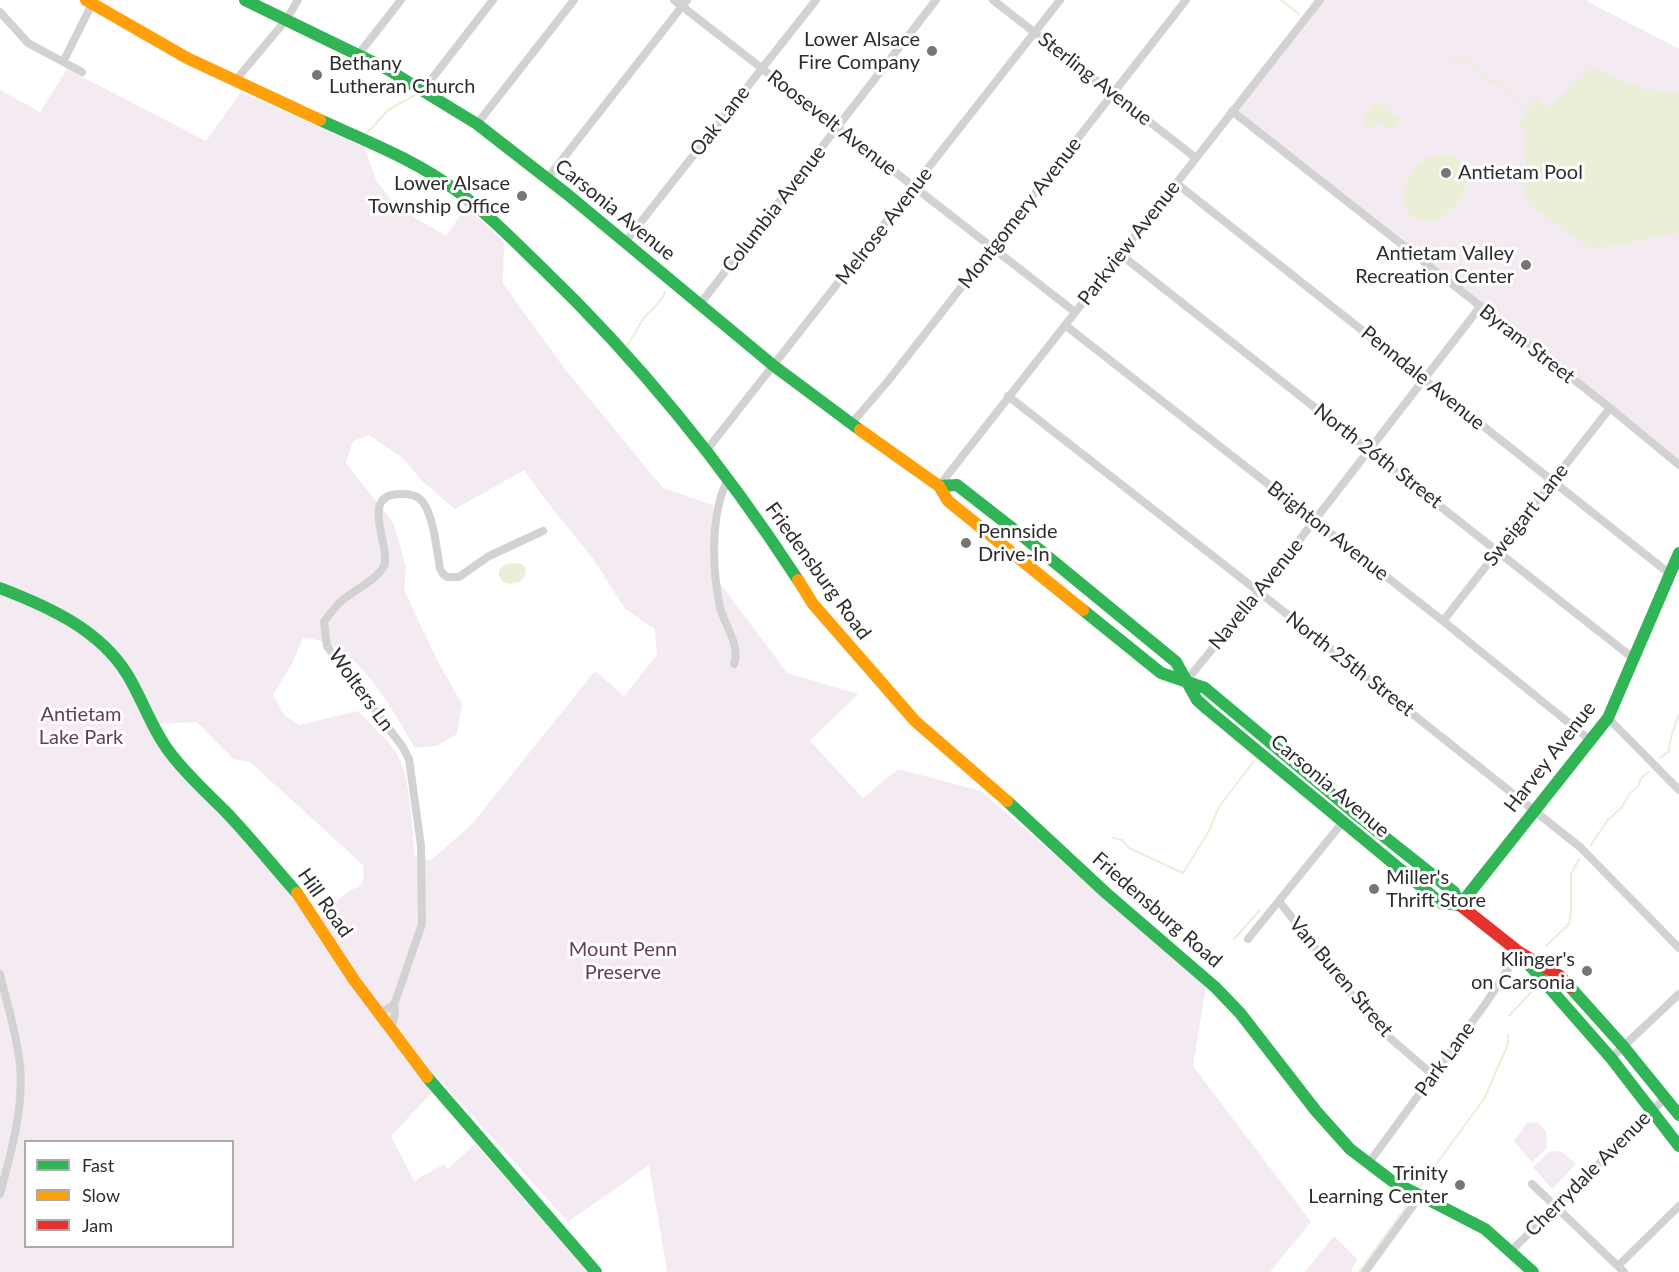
<!DOCTYPE html>
<html>
<head>
<meta charset="utf-8">
<style>
	body { margin:0 }
	#map { position:relative; width:1679px; height:1272px; overflow:hidden; background:#fff; font-family:Lato,sans-serif }
	canvas { display:block }
	.legend { position:absolute; left:24px; top:1140px; width:210px; height:108px; box-sizing:border-box; background:#fff; border:2px solid #ababab; margin:0; padding:8px 10px; list-style:none; font-size:18px; color:#2d2d2d }
	.legend li { display:flex; align-items:center; gap:12px; height:30px }
	.legend b { width:30px; border:2px solid #ababab }
</style>
</head>
<body>
<div id="map">
<canvas width="1679" height="1272"></canvas>
<ul class="legend">
<li><b style="height:8px;background:#30b455"></b>Fast</li>
<li><b style="height:8px;background:#ff9f0a"></b>Slow</li>
<li><b style="height:8px;background:#e5322d"></b>Jam</li>
</ul>
</div>
<script>
const ctx = document.querySelector('canvas').getContext('2d');
ctx.lineJoin = 'round';
function fillPath(path, color) { ctx.fillStyle = color; ctx.fill(path, 'evenodd'); }
function trace(path, color, width, dash) { ctx.strokeStyle = color; ctx.lineWidth = width; ctx.lineCap = dash ? 'butt' : 'round'; ctx.setLineDash(dash || []); ctx.stroke(path); }
function drawText(font, color, halo, rows, align = 'center') {
  ctx.font = font + ' Lato,sans-serif'; ctx.lineWidth = 6; ctx.setLineDash([]); ctx.textBaseline = 'middle'; ctx.strokeStyle = halo; ctx.fillStyle = color; for (const [text, x, y, turn = 0] of rows) {
    ctx.save(); ctx.translate(x, y); ctx.rotate((+turn || 0) * Math.PI / 180); ctx.textAlign = isNaN(turn) ? turn : align; if (halo) ctx.strokeText(text, 0, 0); ctx.fillText(text, 0, 0); ctx.restore();
  }
}
fillPath(new Path2D(`
	M1320 0H1585L1679 49V465L1232 111Z
	M67 69 206 141 241 92 365 148 376 180 395 206 446 236 466 207 504 242 503 283 564 368 663 488 713 505 719 582 787 673 858 694 810 741 863 798 898 769 981 791 1206 987 1193 1066 1311 1222 1270 1272H667L649 1165 568 1222 442 1082 391 1136 414 1181 444 1164 448 1169 475 1144 589 1272H0V90L40 112ZM369 435 404 459 422 481 455 509 524 470 544 498 594 560 625 609 655 629 657 655 624 696 595 671 472 824 430 861 415 856C411 823 412 770 390 744 380 732 368 722 358 711L299 725 285 716 273 695 293 662 303 638C357 640 390 706 415 748L436 746 457 734 462 704 437 660 404 590 406 567 394 524 346 463 353 441ZM197 722 233 759 250 762 363 865 364 878 359 887 350 890 320 915 172 751 155 724ZM26 1142H232V1246H26Z
	M1537 1122 1546 1131 1547 1148 1532 1162 1514 1141 1527 1123Z
	M1561 1151 1576 1164 1552 1189 1533 1167 1549 1152Z
	M1334 1236 1357 1259 1351 1272H1305Z`), '#f3ebf1');
fillPath(new Path2D(`
	M1592 67 1643 89 1661 90 1679 95V233L1608 247 1601 246 1591 250 1528 203 1525 191V131L1519 125 1537 96 1544 105 1551 106Z
	M1377 102 1401 120 1392 132 1378 121 1371 130 1361 123Z
	M1449 154C1487 167 1458 221 1426 221 1418 221 1411 218 1407 211 1398 193 1409 168 1426 159 1433 155 1441 155 1449 154Z
	M512 563 522 564 526 569 524 578C517 584 512 585 503 582L499 576V570L504 565Z`), '#ebefd8');
trace(new Path2D(`
	M1281 0 1299 14
	M1449 59C1470 62 1476 63 1488 80L1502 84 1528 110
	M368 132 388 110 417 94
	M627 345C635 336 637 328 643 319 651 309 660 305 665 292
	M622 358 641 380
	M1660 758 1669 751C1669 737 1675 728 1679 714
	M1113 838 1122 840 1129 848 1183 873 1209 831 1219 807 1254 761
	M1591 845 1607 821 1622 807 1630 793 1638 787 1641 778 1649 772
	M1234 939 1260 910
	M1546 946 1569 924 1571 912V874L1579 859
	M1210 969 1221 955
	M1509 1016 1535 988
	M1418 1189 1484 1099 1508 1044V1035
	M1359 1272 1413 1197`), '#ebefd8', 2);
trace(new Path2D(`
	M674 0 1075 312
	M993 0 1196 158
	M0 12 28 43 82 72
	M358 55 401 0
	M63 62 92 4
	M235 81 286 20 298 0
	M423 90 493 0
	M1232 111 1610 408 1679 465
	M477 124 574 0
	M547 179 687 0
	M1176 183 1670 574
	M625 242 816 0
	M1120 254 1634 659
	M700 304 936 0
	M1065 325 1443 621 1590 740
	M1008 396 1259 592 1580 847 1679 948
	M851 424 888 381 1186 0
	M706 451 1060 0
	M728 479C710 514 712 569 720 607 724 625 741 645 734 664
	M939 486 1320 0
	M1443 621 1610 408
	M1186 681 1259 592 1480 307
	M1608 718 1679 790
	M1279 901 1375 1025 1433 1075
	M1248 939 1342 823
	M0 974C7 1004 17 1035 20 1065 24 1109 11 1152 0 1194
	M378 1014 394 1005 422 924 421 846 409 759 402 746 327 646 324 622C328 616 333 610 338 604 351 591 375 582 384 566 392 548 357 492 402 494 408 494 415 495 420 499 433 510 437 551 440 569L443 574 447 577H459L489 556 543 531
	M391 1032 395 1013 394 1005
	M1611 1058 1679 994
	M1368 1164 1486 1003 1519 952
	M1532 1184 1624 1272
	M1511 1251 1665 1098
	M1618 1266 1679 1206
	M1365 1272 1420 1196`), '#d2d2d2', 8);
trace(new Path2D(`
	M245 0 387 69 477 124 567 194 774 366 860 430
	M320 120C366 141 416 160 457 191 488 214 514 241 541 267 639 361 724 466 798 580
	M939 486 957 485 1025 538 1176 662 1197 700 1207 709 1441 903 1460 905
	M0 588C47 606 99 629 127 674 143 700 152 730 171 754 187 775 206 792 225 811 250 837 273 866 297 893
	M1083 610 1161 673 1205 688 1352 811 1454 892 1461 906
	M1007 801 1106 893 1215 987 1240 1013 1316 1111 1350 1149 1392 1181 1485 1229 1533 1272
	M1460 905 1608 718 1679 553
	M1525 960 1611 1058 1679 1146
	M1570 987 1623 1046 1679 1115
	M427 1077 596 1272`), '#30b455', 12);
trace(new Path2D(`
	M86 0 187 58 320 120
	M860 430 939 486 948 501 1083 610
	M798 580 813 604 915 721 1007 801
	M297 893 354 980 427 1077`), '#ff9f0a', 12);
trace(new Path2D(`
	M1461 906 1519 952 1560 976 1570 987`), '#e5322d', 12);
for (const [x, y, r, color] of [
	[932,51,6,"#767676"],
	[317,75,6,"#767676"],
	[1446,173,6,"#767676"],
	[522,196,6,"#767676"],
	[1526,265,6,"#767676"],
	[966,543,6,"#767676"],
	[1374,889,6,"#767676"],
	[1587,971,6,"#767676"],
	[1460,1185,6,"#767676"]
]) { const dot = new Path2D(); dot.arc(x, y, r, 0, 2 * Math.PI); ctx.fillStyle = color; ctx.fill(dot); trace(dot, '#fff', 2); }
drawText('20px', '#2d2d2d', '#fff', [
	["Lower Alsace",920,40],
	["Fire Company",920,63],
	["Bethany",329,64,"left"],
	["Lutheran Church",329,87,"left"],
	["Antietam Pool",1458,173,"left"],
	["Lower Alsace",510,184],
	["Township Office",510,207],
	["Antietam Valley",1514,254],
	["Recreation Center",1514,277],
	["Pennside",978,532,"left"],
	["Drive-In",978,555,"left"],
	["Miller's",1386,878,"left"],
	["Thrift Store",1386,901,"left"],
	["Klinger's",1575,960],
	["on Carsonia",1575,983],
	["Trinity",1448,1174],
	["Learning Center",1448,1197]
], 'right');
drawText('20px', '#2d2d2d', '#fff', [
	["Sterling Avenue",1095,79,38],
	["Oak Lane",720,121,-52],
	["Roosevelt Avenue",832,123,38],
	["Columbia Avenue",774,209,-52],
	["Carsonia Avenue",615,210,39],
	["Montgomery Avenue",1020,213,-52],
	["Melrose Avenue",884,226,-52],
	["Parkview Avenue",1129,243,-52],
	["Byram Street",1527,344,38],
	["Penndale Avenue",1423,378,39],
	["North 26th Street",1378,456,38],
	["Sweigart Lane",1526,515,-52],
	["Brighton Avenue",1328,531,38],
	["Friedensburg Road",818,571,54],
	["Navella Avenue",1256,594,-51],
	["North 25th Street",1350,664,38],
	["Wolters Ln",361,690,54],
	["Harvey Avenue",1550,757,-52],
	["Carsonia Avenue",1330,786,40],
	["Hill Road",325,903,55],
	["Friedensburg Road",1157,910,41],
	["Van Buren Street",1341,977,50],
	["Park Lane",1445,1059,-54],
	["Cherrydale Avenue",1588,1174,-45]
]);
drawText('20px', '#653d59', '#fff', [
	["Antietam",81,715],
	["Lake Park",81,738],
	["Mount Penn",623,950],
	["Preserve",623,973]
]);
</script>
</body>
</html>
